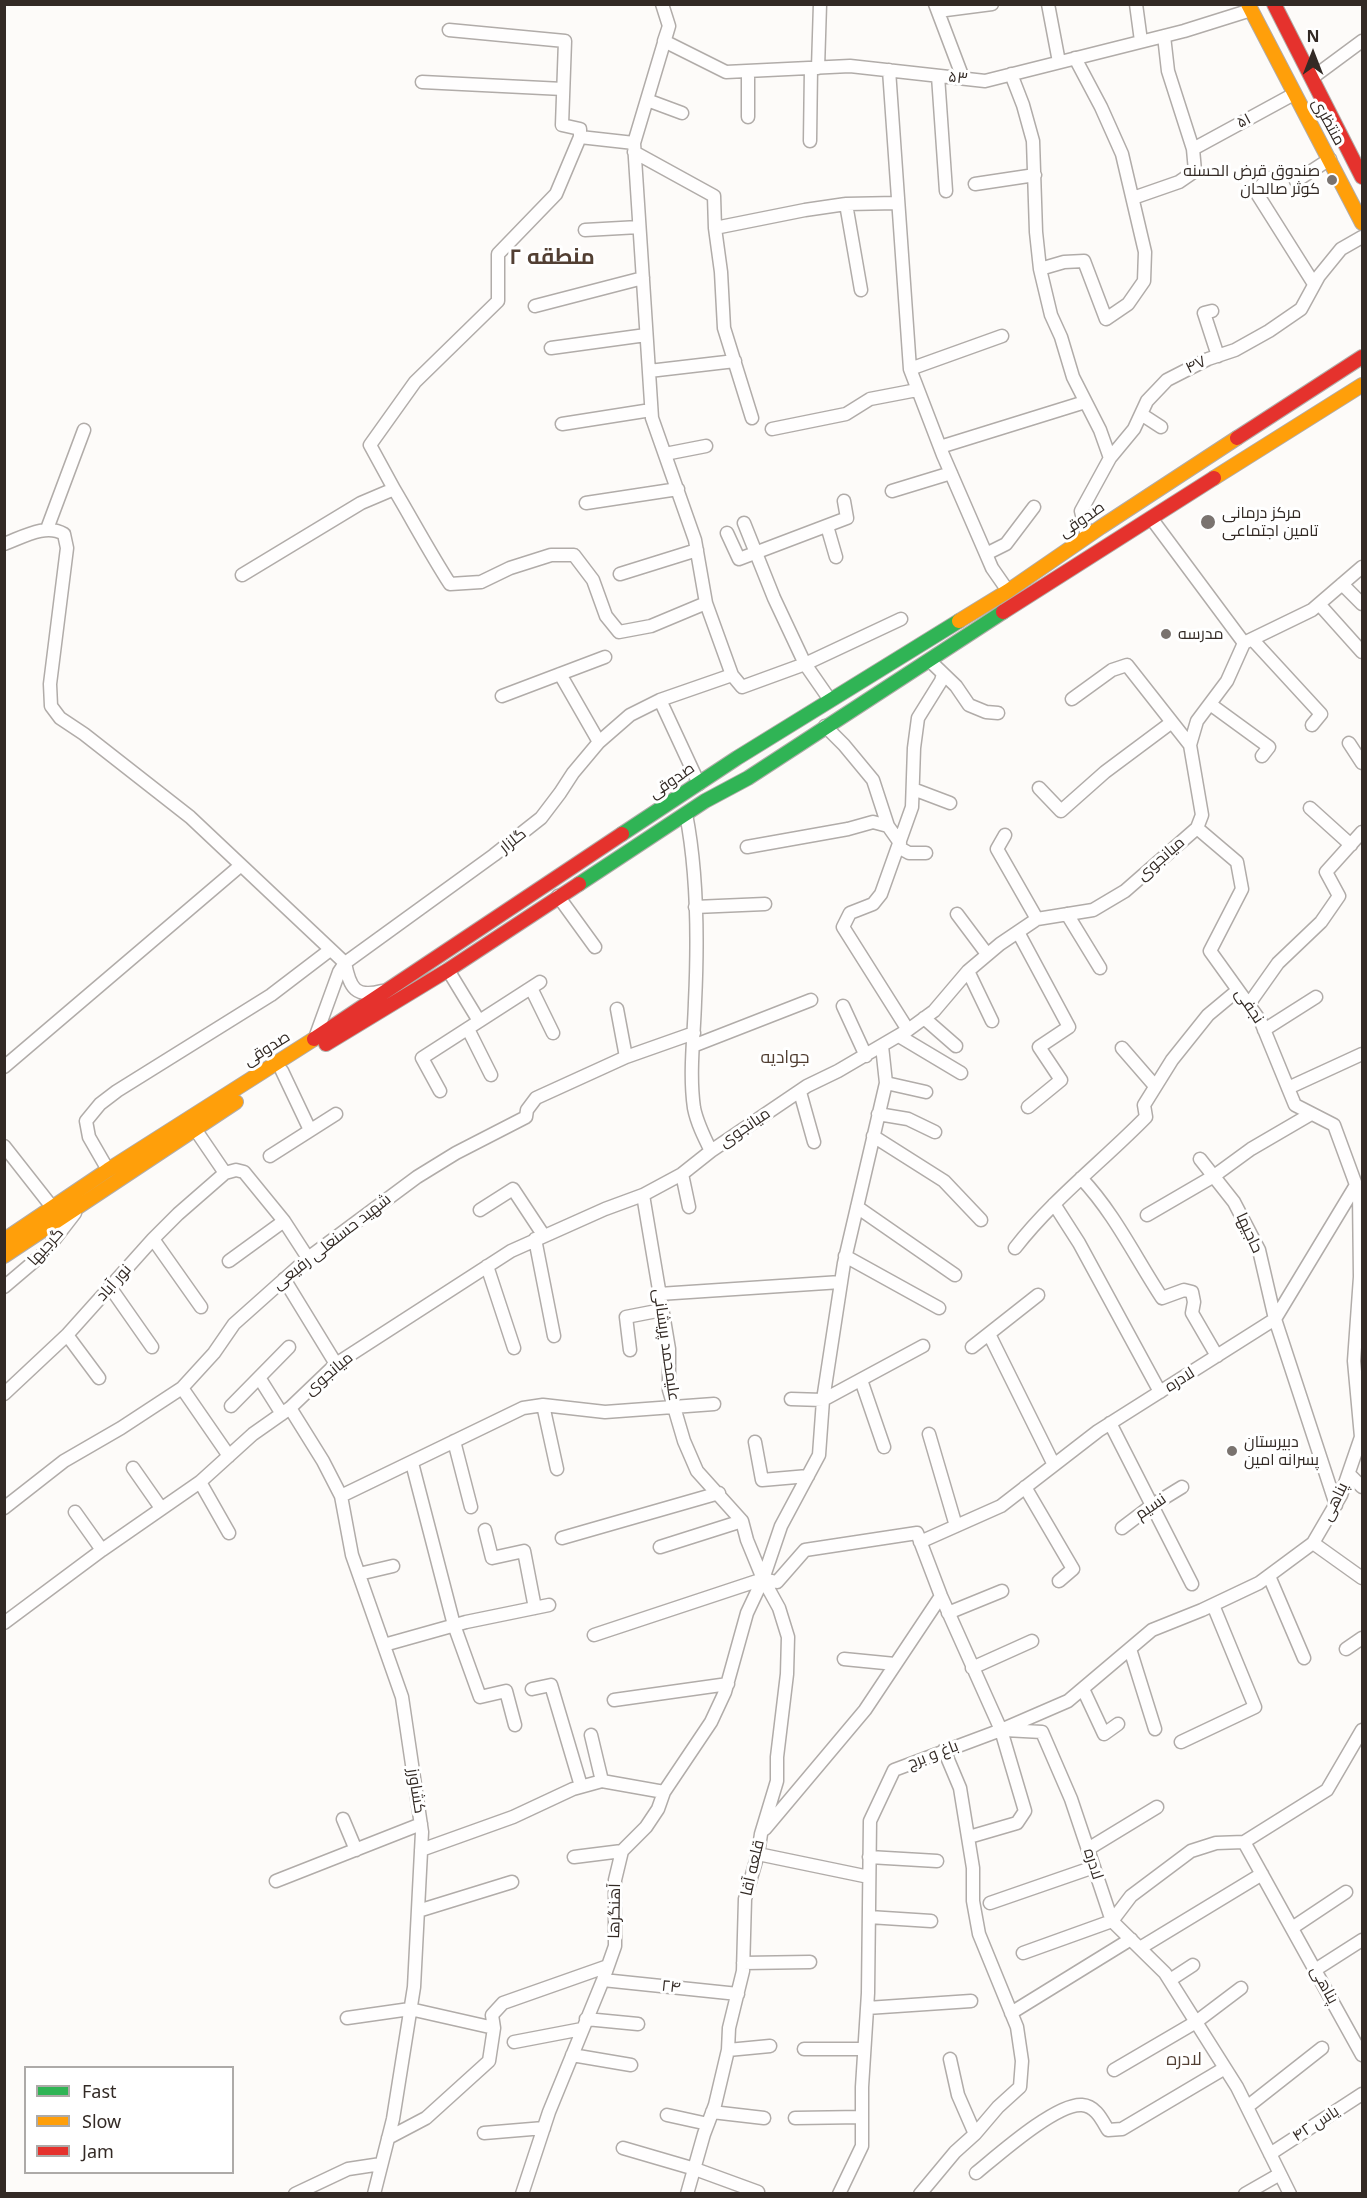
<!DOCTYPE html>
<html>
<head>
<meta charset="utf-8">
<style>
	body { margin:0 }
	#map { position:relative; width:1367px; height:2198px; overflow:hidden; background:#fdfbf9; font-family:"Noto Sans",sans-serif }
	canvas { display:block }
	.frame { position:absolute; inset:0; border:6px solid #332a25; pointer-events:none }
	.legend { position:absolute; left:24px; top:2066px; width:210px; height:108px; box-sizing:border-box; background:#fff; border:2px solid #adaaa8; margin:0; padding:8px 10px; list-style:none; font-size:18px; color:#332a25 }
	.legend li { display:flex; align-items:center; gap:12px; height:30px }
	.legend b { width:30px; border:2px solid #adaaa8 }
	.north { position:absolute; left:1283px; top:24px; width:60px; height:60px; -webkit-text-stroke:4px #fff; paint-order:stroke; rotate:0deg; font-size:16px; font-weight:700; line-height:24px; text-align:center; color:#332a25 }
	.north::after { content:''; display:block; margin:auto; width:21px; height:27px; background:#332a25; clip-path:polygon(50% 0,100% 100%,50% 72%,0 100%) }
</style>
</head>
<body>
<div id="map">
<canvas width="1367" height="2198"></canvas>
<div class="frame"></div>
<ul class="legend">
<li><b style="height:8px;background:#30b455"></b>Fast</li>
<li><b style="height:8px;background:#ff9f0a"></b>Slow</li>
<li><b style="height:8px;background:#e5322d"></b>Jam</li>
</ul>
<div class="north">N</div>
</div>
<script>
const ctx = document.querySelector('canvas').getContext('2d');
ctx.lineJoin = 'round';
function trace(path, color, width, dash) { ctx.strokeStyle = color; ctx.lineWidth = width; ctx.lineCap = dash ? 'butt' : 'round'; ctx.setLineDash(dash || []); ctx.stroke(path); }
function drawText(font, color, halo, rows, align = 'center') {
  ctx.font = font + ' "Noto Sans",Cairo,sans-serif'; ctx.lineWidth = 6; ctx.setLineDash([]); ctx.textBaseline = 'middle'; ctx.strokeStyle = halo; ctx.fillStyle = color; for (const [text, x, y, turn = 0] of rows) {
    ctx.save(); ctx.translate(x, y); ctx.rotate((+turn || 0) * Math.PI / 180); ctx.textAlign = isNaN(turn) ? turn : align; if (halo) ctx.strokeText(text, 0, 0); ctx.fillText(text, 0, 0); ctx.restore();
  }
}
const street = new Path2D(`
	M662 4 669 26 664 41 726 72 850 66 985 81 1184 31 1251 10
	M935 4 963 78
	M1048 4 1059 62
	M1136 4 1141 41
	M938 11 992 4
	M669 26 634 143 652 418 695 540 706 603 732 675 660 700 699 784
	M449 30 565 41 562 125 580 129V137L634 143
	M818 68 820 4
	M889 70 910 369 943 455 986 554 992 568 1008 591
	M748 71V117
	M1011 74 1023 105 1033 141 1036 232 1040 269 1051 315 1061 337 1073 377 1100 430 1110 458
	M938 76 946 191
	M1312 78 1362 41
	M422 82 563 89
	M647 100 682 113
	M810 141 811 68
	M1193 149 1294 94
	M634 152 714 196 715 228 721 272 724 328 752 418
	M1268 178 1256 192 1314 284
	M1296 181 1330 159
	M975 184 1035 175
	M1133 198 1179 182 1195 171 1193 149 1168 71 1164 36
	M846 204 861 290
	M715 228 805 210 846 204 897 203
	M585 230 639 227
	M1040 269 1064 262 1084 261 1106 319 1128 304 1144 281 1145 252 1122 154 1101 107 1075 58
	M535 306 643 278
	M1212 311 1204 313 1218 356
	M551 348 646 335
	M910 369 1002 336
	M649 371 735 361
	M1141 414 1161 427
	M562 424 651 410
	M772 429 846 414 870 399 917 390
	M940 447 1085 402
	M665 454 706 446
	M394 489 370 445 415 382 498 301V254L556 194 580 137
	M892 491 951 473
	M586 503 678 489
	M1151 518 1244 643
	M744 523 774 598 805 664 830 700
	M827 526 836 557
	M47 529 84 430
	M727 533 739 559 847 518 844 501
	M1087 536 1081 511 1110 458 1134 429 1147 401 1167 380 1208 359 1235 350 1269 331 1301 309 1319 276 1341 249 1362 237
	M4 544C23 537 46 523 64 534L67 548 50 684 51 706 60 718 84 734 190 817 345 963C350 988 355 998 382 991
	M986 554 1006 544 1034 507
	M620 574 697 550
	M242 575 361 503 394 489C413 521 430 553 450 584L481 582 510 568 551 555H574L593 580 606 616 619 632 651 626 706 603
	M1342 584 1362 604
	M1319 604 1362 652
	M1252 639 1321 714 1312 725
	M930 661 956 686 969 705 986 712 998 713
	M560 674 599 742
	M732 675 742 687 805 664 901 619
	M502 696 605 657
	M1072 699 1112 670 1127 665 1190 745
	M1210 704 1269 747 1262 756
	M825 726 844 745 873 780 888 826
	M1349 743 1362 763
	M1039 788 1061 811 1105 772 1172 722
	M913 789 950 803
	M1310 808 1351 845
	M686 814C698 875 698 940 695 1002 694 1037 689 1073 694 1108 697 1123 704 1137 711 1151
	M1197 828 1237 862 1242 889 1210 951 1261 1022 1295 1105 1334 1125 1359 1193 1360 1277 1354 1361 1361 1437 1341 1495 1313 1543 1362 1578
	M1005 835 997 849 1037 919
	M747 847 848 829 873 822 888 826 900 843
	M898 847 909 853H926
	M558 896 595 947
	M695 907 765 904
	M957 914 987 954
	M1067 914 1100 968
	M1018 932 1069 1027 1039 1047 1061 1080 1028 1107
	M448 970 479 1021
	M968 971 992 1021
	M531 988 553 1033
	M1249 1004 1278 963 1321 922 1339 896 1326 872 1362 832
	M843 1006 866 1056
	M617 1009 626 1057
	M924 1018 956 1046
	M468 1029 491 1075
	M908 1030 843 927 850 913 873 904 881 894 912 807 914 748 918 718 941 681 943 674
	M1264 1030 1316 997
	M899 1036 961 1073
	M315 1038 339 972 345 963 494 855 541 818 560 793 573 773 599 742 630 715 660 700
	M693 1046 811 1000
	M1122 1048 1155 1086
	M4 1067 240 866
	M282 1071 310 1130
	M886 1083 926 1092
	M1288 1088 1362 1054
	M440 1091 422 1058 540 982
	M800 1092 814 1142
	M878 1114 908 1119 935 1132
	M195 1129 225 1173 236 1170 244 1172 284 1221 308 1258
	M873 1136 944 1181 981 1220
	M4 1146 52 1207
	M270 1156 336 1114
	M1200 1159 1234 1202 1259 1250 1275 1319
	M108 1170 89 1137 86 1121 100 1104 117 1091 271 995 330 950
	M682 1174 689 1207
	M1081 1178C1115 1214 1135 1257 1162 1298L1184 1290 1192 1292 1194 1302 1192 1313 1217 1356
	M643 1195 669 1349V1390L684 1441 697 1471 742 1521 747 1540 763 1579 779 1608 788 1637 787 1674 777 1757V1781L761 1834 758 1854 745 1899 743 1971 729 2028 728 2050 715 2105 704 2134 687 2194
	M1054 1204 1079 1243 1160 1392
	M857 1207 955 1275
	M480 1210 513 1189 544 1236
	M1147 1215 1214 1176 1251 1149 1311 1114
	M153 1239 201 1307
	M535 1239 554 1336
	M1015 1248C1053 1199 1103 1161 1146 1117L1144 1105 1172 1060 1208 1015 1238 990
	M845 1256 939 1308
	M229 1261 284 1221
	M487 1266 514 1348
	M284 1279 336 1364
	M4 1287 44 1253 75 1213
	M110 1287 152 1347
	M659 1294 841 1282
	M1275 1319 1356 1185
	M989 1334 1054 1465
	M67 1335 99 1378
	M972 1347 1038 1295
	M630 1350 626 1317 662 1310
	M260 1379 282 1414
	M861 1380 884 1447
	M182 1388 229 1456
	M4 1394 67 1335 153 1239 178 1214 225 1173
	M791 1399 823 1400 923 1346
	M543 1405 557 1469
	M231 1406 289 1347
	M290 1408 323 1461 341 1496 352 1555 402 1697 422 1832 414 1987 393 2119 374 2194
	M1110 1423 1192 1584
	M929 1434 956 1526
	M454 1441 471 1507
	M755 1442 762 1480 808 1476
	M412 1463 454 1625 480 1697 506 1691 515 1725
	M133 1468 161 1508
	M1349 1474 1362 1487
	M200 1482 229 1533
	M1025 1487 1073 1569 1059 1581
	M341 1496 523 1408 543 1405 605 1412 714 1404
	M4 1508 64 1461 121 1428 182 1388 214 1353 234 1324 308 1258 417 1177 456 1153 526 1117 527 1110 536 1098 626 1057 694 1033
	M75 1512 102 1550
	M1122 1528 1151 1506 1182 1487
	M485 1530 492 1558 524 1551 535 1608
	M562 1538 719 1493
	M920 1542 1001 1506 1098 1431 1275 1319 1336 1505
	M660 1547 742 1521
	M359 1574 393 1566
	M1269 1576 1304 1658
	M763 1579 777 1582 805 1550 917 1533 941 1596 1001 1730 1025 1811 1017 1823 969 1837
	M948 1613 1002 1591
	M4 1623 102 1550 200 1482 253 1434 290 1408 336 1364 511 1251 605 1209 643 1195 682 1174 711 1151 807 1086 838 1071 908 1030 934 1011 968 971 1000 944 1037 919 1093 910 1125 891 1197 828 1202 815 1190 745 1197 721 1227 681 1244 643 1312 610 1362 567
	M594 1635 763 1579
	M384 1645 466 1622 549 1605
	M1130 1649 1155 1729
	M1346 1649 1362 1638
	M844 1659 895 1664
	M972 1668 1032 1641
	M532 1689 551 1685 581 1786
	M1083 1689 1104 1734 1118 1724
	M614 1700 728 1684
	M1005 1730 1042 1732 1071 1799 1112 1921 1165 1973 1237 2087 1290 2194
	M1362 1730 1327 1790 1244 1842 1362 2055
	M591 1735 602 1781
	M1181 1742 1255 1707 1213 1605
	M944 1750 960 1788 973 1868V1901L979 1934 1017 2027 1022 2061 1020 2087 998 2107 975 2134 958 2095 950 2059
	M343 1819 356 1850
	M765 1829 865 1710 941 1596
	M1088 1849 1157 1807
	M421 1850 513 1817 573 1789 602 1781 664 1792
	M758 1854 869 1877
	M574 1857 622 1851
	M869 1857 937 1861
	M276 1881 421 1824
	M990 1903 1094 1867
	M418 1911 512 1882
	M869 1917 931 1921
	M1292 1928 1346 1892
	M1140 1948 1262 1874
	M1023 1953 1112 1921 1131 1896 1191 1851 1216 1843 1244 1842
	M743 1963 810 1962
	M1315 1970 1362 1940
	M603 1980 738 1994
	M1170 1980 1193 1965
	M867 2008 971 2001
	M1011 2013 1131 1939
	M347 2018 410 2009 494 2028
	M586 2019 638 2024
	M514 2042 582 2029
	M804 2049H864
	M728 2050 770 2046
	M572 2055 631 2065
	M1114 2070 1196 2022 1241 1988
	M1247 2107 1322 2048
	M712 2112 764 2118
	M667 2115 708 2124
	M795 2118 862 2117
	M484 2133 544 2128
	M388 2138 426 2118 489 2061 494 2028 492 2015 503 2003 608 1966
	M623 2148 695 2169 758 2192
	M1270 2154 1362 2094
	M976 2173C997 2156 1056 2103 1082 2105 1096 2106 1102 2120 1108 2130L1122 2129 1225 2068
	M295 2194 348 2169 381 2164
	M522 2194 549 2112 603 1980 615 1946V1880L622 1851 646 1827 658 1809 664 1792 711 1722 725 1692 747 1613 763 1579 781 1526 819 1455 823 1400 844 1263 886 1083 882 1046
	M839 2194 862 2146V2087L868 1993 870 1821 894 1770 1001 1730 1068 1701 1152 1630 1202 1610 1259 1583 1313 1543
	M920 2194 955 2152 975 2134
	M1245 2194 1280 2174`);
const fast = new Path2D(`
	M622 834 737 758 959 621
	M579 884 705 801 748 778 1003 612`);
const slow = new Path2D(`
	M1248 4 1362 223
	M1214 478 1362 385
	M959 621 1008 591 1101 527 1237 438
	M4 1240 108 1170 314 1039
	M4 1256 236 1102`);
const jam = new Path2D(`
	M1274 4 1362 177
	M1237 438 1362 357
	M1003 612 1214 478
	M314 1039 622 834
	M326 1044 448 970 579 884`);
trace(street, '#b1aca9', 15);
trace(fast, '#b1aca9', 16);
trace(slow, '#b1aca9', 16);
trace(jam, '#b1aca9', 16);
trace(street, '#fffefe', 12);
trace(fast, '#30b455', 14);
trace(slow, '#ff9f0a', 14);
trace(jam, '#e5322d', 14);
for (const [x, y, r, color] of [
	[1332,180,6,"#7a736f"],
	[1208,522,8,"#7a736f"],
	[1166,634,6,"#7a736f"],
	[1232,1451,6,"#7a736f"]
]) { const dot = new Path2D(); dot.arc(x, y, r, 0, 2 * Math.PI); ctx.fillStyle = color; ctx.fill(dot); trace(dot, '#fff', 2); }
drawText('16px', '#332a25', '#fff', [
	["۵۳",958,78,6],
	["۵۱",1244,121,-28],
	["منتظری",1328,122,61],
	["۴۷",1196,365,-26],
	["صدوقی",1082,520,-34],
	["صدوقی",672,781,-34],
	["گلزار",513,841,-38],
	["میانجوی",1161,859,-41],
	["نجفی",1249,1006,56],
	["صدوقی",267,1049,-32],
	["میانجوی",745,1128,-34],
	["حاجیها",1249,1233,65],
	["شهید حسنعلی رفیعی",332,1242,-38],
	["گرجیها",46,1247,-48],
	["نور آباد",114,1283,-48],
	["علیمحمد پریشانی",666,1345,82],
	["میانجوی",329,1374,-40],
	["لادره",1180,1380,-32],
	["پناهی",1335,1502,-64],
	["نسیم",1151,1507,-34],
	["باغ و برج",933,1755,-21],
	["کشاورز",416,1791,81],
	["لادره",1093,1864,72],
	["قلعه آقا",753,1868,-77],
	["آهنگرها",615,1911,-89],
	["پناهی",1324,1985,61],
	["۲۴",671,1987,6],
	["یاس ۴۲",1316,2124,-33]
]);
drawText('16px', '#332a25', '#fff', [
	["صندوق قرض الحسنه",1320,171,"right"],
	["کوثر صالحان",1320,189,"right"],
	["مرکز درمانی",1222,513],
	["تامین اجتماعی",1222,531],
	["مدرسه",1178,634],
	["دبیرستان",1244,1442],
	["پسرانه امین",1244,1460]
], 'left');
drawText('18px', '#523f33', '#fff', [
	["جوادیه",785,1058],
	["لادره",1184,2060]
]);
drawText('bold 22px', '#523f33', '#fff', [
	["منطقه ۲",552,258]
]);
</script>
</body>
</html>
